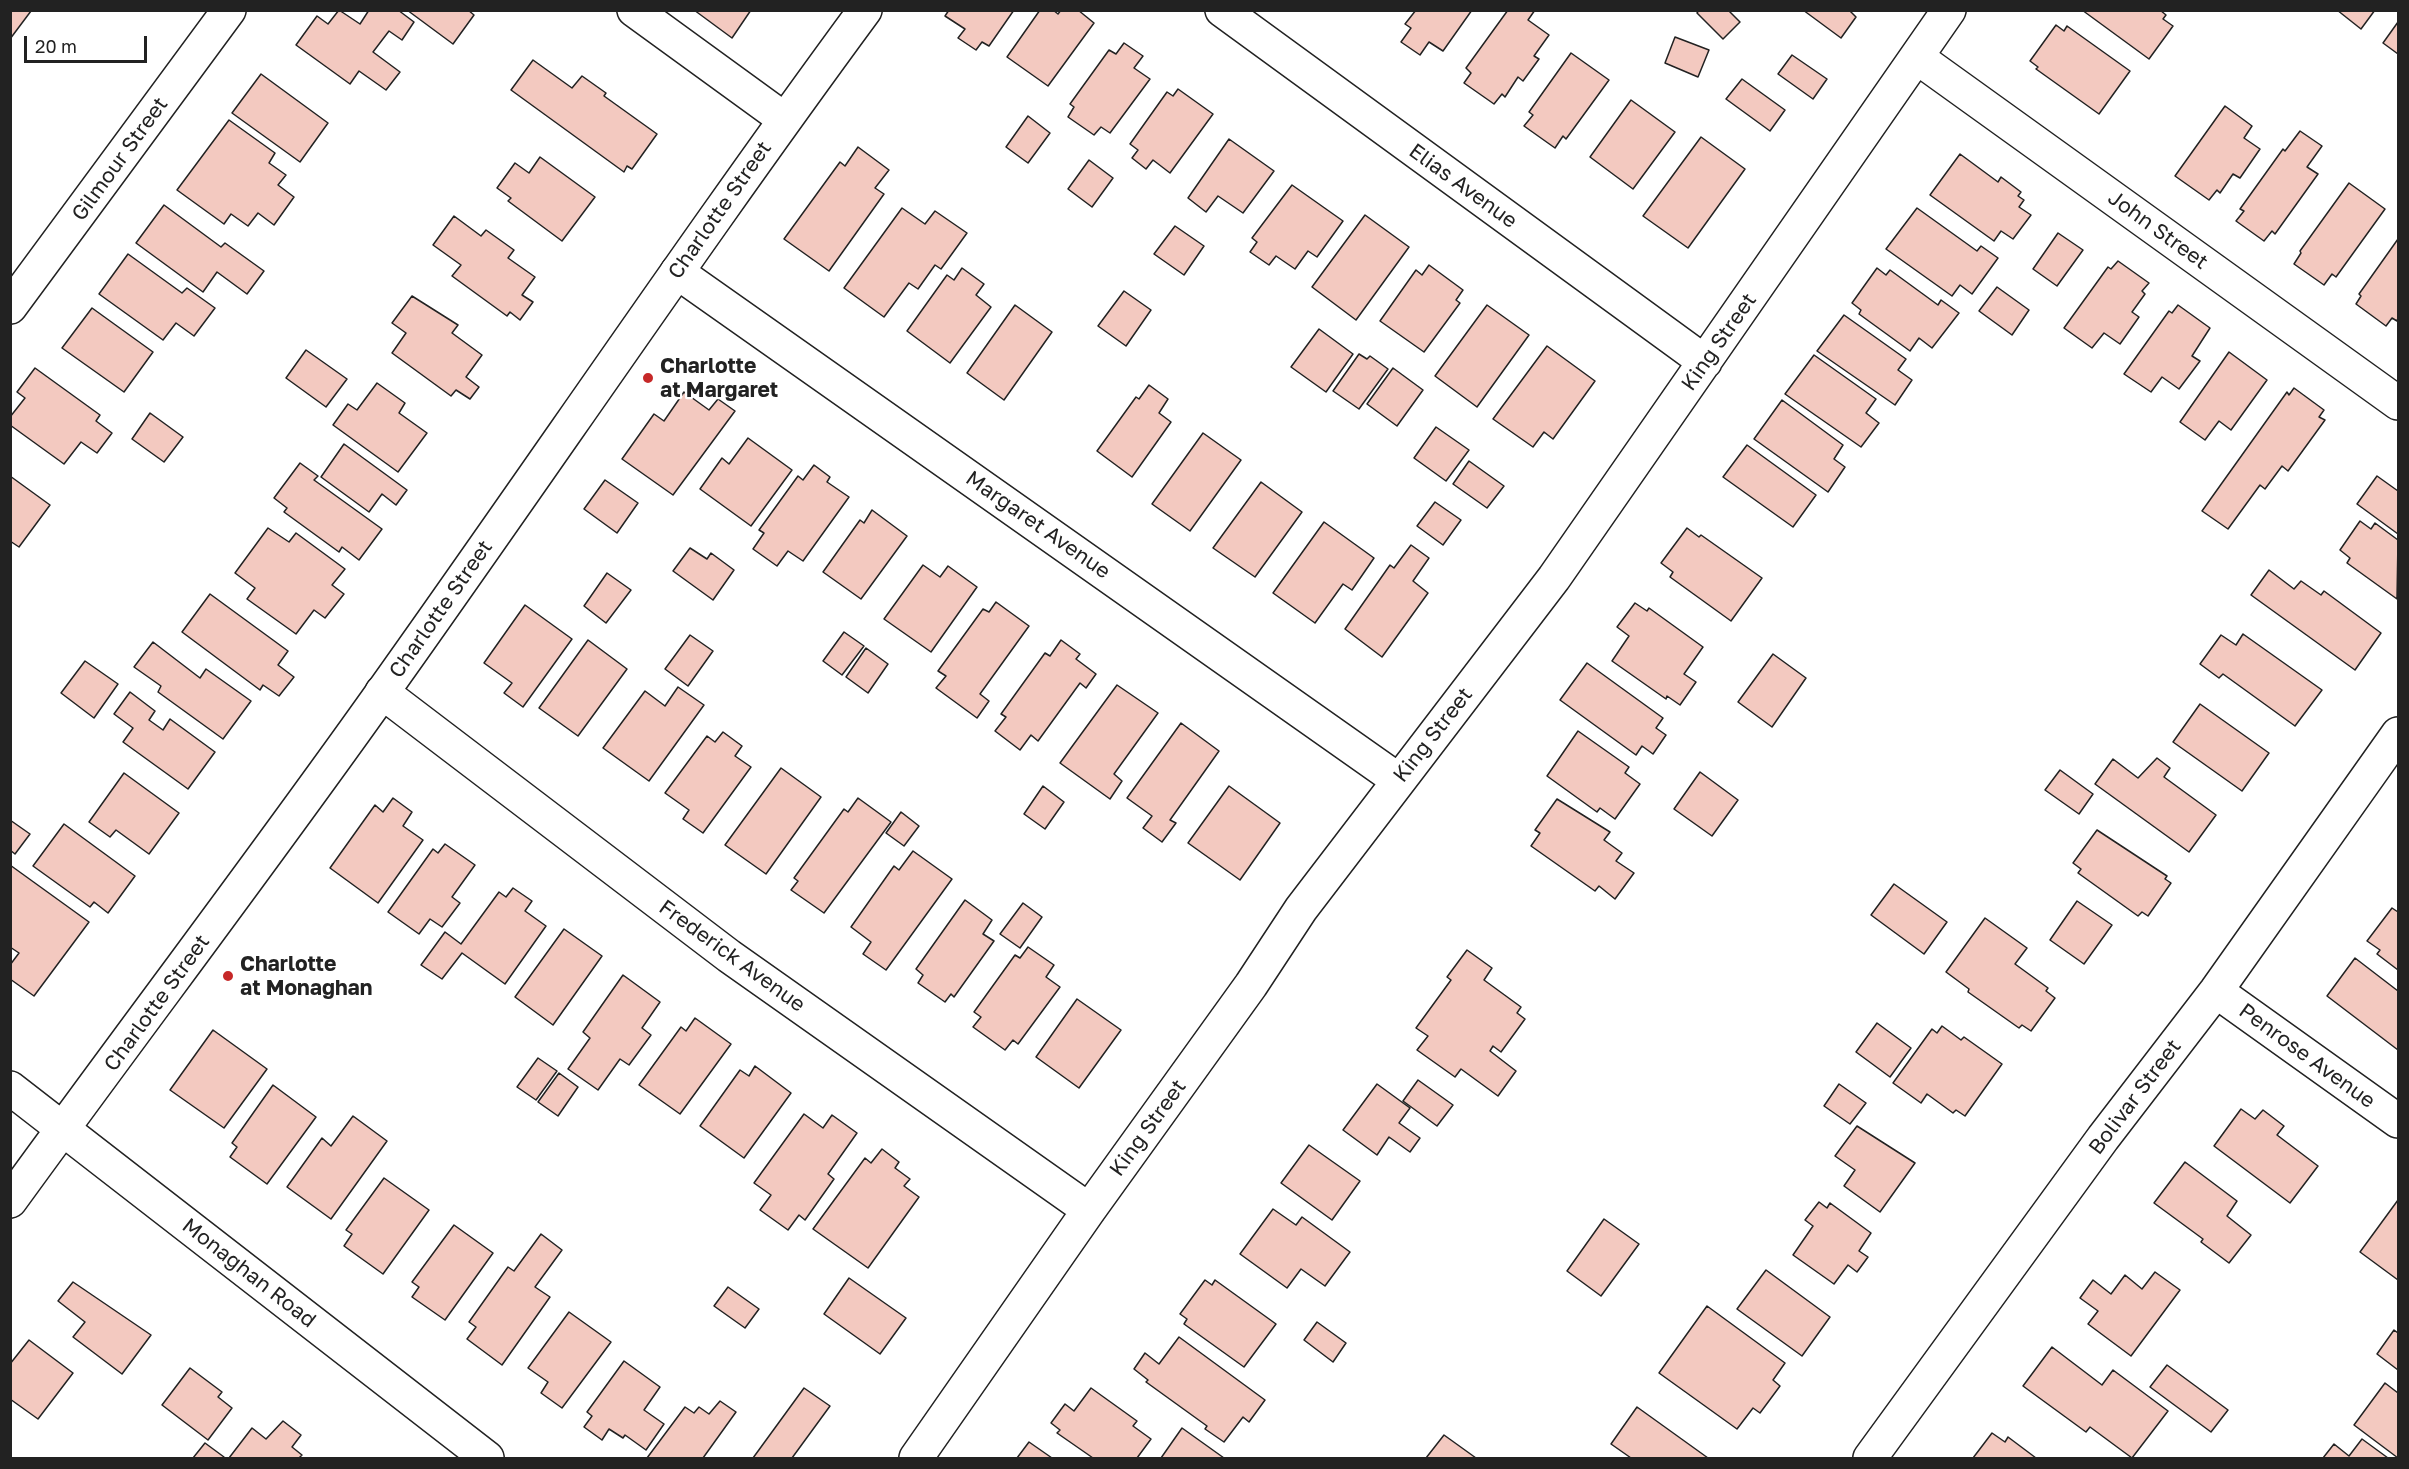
<!DOCTYPE html>
<html>
<head>
<meta charset="utf-8">
<style>
	body { margin:0 }
	#map { position:relative; width:2409px; height:1469px; overflow:hidden; background:#fff; font-family:"Golos Text",sans-serif }
	canvas { display:block }
	.frame { position:absolute; inset:0; border:12px solid #222; pointer-events:none }
	.scale { position:absolute; left:24px; top:36px; width:123px; height:27px; box-sizing:border-box; border:3px solid #222; border-top:0; padding-left:8px; font-size:18px; line-height:21px; white-space:nowrap; color:#222; -webkit-text-stroke:4px #fff; paint-order:stroke }
</style>
</head>
<body>
<div id="map">
<canvas width="2409" height="1469"></canvas>
<div class="frame"></div>
<div class="scale">20 m</div>
</div>
<script>
const ctx = document.querySelector('canvas').getContext('2d');
ctx.lineJoin = 'round';
function fillPath(path, color) { ctx.fillStyle = color; ctx.fill(path, 'evenodd'); }
function trace(path, color, width, dash) { ctx.strokeStyle = color; ctx.lineWidth = width; ctx.lineCap = dash ? 'butt' : 'round'; ctx.setLineDash(dash || []); ctx.stroke(path); }
function drawText(font, color, halo, rows, align = 'center') {
  ctx.font = font + ' "Golos Text",sans-serif'; ctx.lineWidth = 4.5; ctx.setLineDash([]); ctx.textBaseline = 'middle'; ctx.strokeStyle = halo; ctx.fillStyle = color; for (const [text, x, y, turn = 0] of rows) {
    ctx.save(); ctx.translate(x, y); ctx.rotate((+turn || 0) * Math.PI / 180); ctx.textAlign = isNaN(turn) ? turn : align; if (halo) ctx.strokeText(text, 0, 0); ctx.fillText(text, 0, 0); ctx.restore();
  }
}
const building = new Path2D(`
	M10 10 31 11 10 39Z
	M339 10 360 24 369 10H398L414 22 402 40 389 31 373 52 400 72 386 90 359 71 350 84 296 45 317 16 328 24Z
	M407 10H468L474 15 453 44Z
	M694 10H751L732 38Z
	M949 10H1014L989 46 982 42 976 50 958 38 965 29 945 16Z
	M1040 10H1053L1058 14 1061 10H1078L1094 23 1048 86 1007 57Z
	M1416 10H1472L1443 51 1429 42 1420 55 1401 42 1411 28 1405 24Z
	M1508 10H1535L1528 20 1549 35 1534 56 1539 59 1523 81 1518 77 1505 97 1502 94 1494 104 1464 83 1471 73 1466 68Z
	M1699 10H1728L1740 22 1723 39 1697 13Z
	M1803 10H1849L1856 17 1841 38Z
	M2082 10H2160L2166 15 2163 19 2173 26 2149 59Z
	M2337 10H2375L2361 29Z
	M2398 22V54L2383 43Z
	M2056 25 2064 31 2067 26 2130 71 2099 114 2036 69 2038 67 2030 61Z
	M1675 37 1709 50 1698 77 1665 63Z
	M1124 43 1143 56 1134 68 1150 79 1110 133 1101 127 1094 135 1068 117 1074 107 1070 104 1109 50 1116 54Z
	M1571 53 1609 80 1566 139 1563 136 1555 148 1524 126 1533 115 1529 112Z
	M1792 55 1827 79 1813 99 1778 74Z
	M533 60 572 88 582 76 606 93 604 96 657 134 632 169 627 166 624 172 511 90Z
	M261 74 328 123 300 162 232 113Z
	M1742 79 1785 110 1770 131 1726 99Z
	M1178 89 1213 114 1170 173 1153 160 1146 169 1132 158 1138 150 1130 144 1167 92 1173 96Z
	M1631 100 1675 132 1633 189 1590 157Z
	M2225 106 2252 126 2244 138 2260 149 2240 178 2233 174 2220 193 2217 190 2209 200 2175 176Z
	M1028 116 1050 133 1028 163 1006 147Z
	M229 120 275 153 269 163 286 175 278 185 294 197 274 225 258 213 248 226 231 214 224 224 177 190Z
	M2300 131 2322 146 2307 167 2318 174 2275 234 2272 231 2264 241 2236 221 2244 211 2240 209 2283 149 2285 151Z
	M1701 137 1745 169 1688 248 1643 216Z
	M1229 139 1274 171 1243 213 1218 196 1206 212 1188 198Z
	M858 147 889 170 875 188 884 194 829 271 784 239 840 162 845 166Z
	M1960 154 1998 182 2001 177 2021 192 2018 196 2024 200 2019 207 2031 215 2013 239 2001 231 1994 241 1930 195Z
	M540 157 595 197 562 241 508 201 511 198 497 188 515 163 529 173Z
	M1089 160 1113 178 1092 207 1068 189Z
	M2349 183 2385 209 2336 277 2332 274 2324 285 2294 264 2301 253 2300 251Z
	M1292 185 1343 221 1317 257 1308 251 1295 269 1276 256 1269 265 1250 252 1257 242 1252 238Z
	M164 205 221 247 225 243 264 271 247 294 217 272 203 292 136 243Z
	M902 208 925 224 935 211 967 233 941 269 935 265 918 289 909 283 884 317 844 288Z
	M1917 208 1977 251 1981 246 1998 258 1972 294 1960 285 1952 296 1886 249Z
	M1365 215 1409 247 1356 320 1312 287Z
	M454 216 481 236 486 230 514 250 508 258 535 277 522 295 533 302 520 320 510 312 507 316 452 276 461 265 433 245Z
	M1175 226 1204 246 1184 275 1154 254Z
	M2058 233 2083 250 2057 286 2033 269Z
	M2398 239V318L2397 321 2392 318 2386 326 2356 304 2361 296 2359 294Z
	M128 254 182 293 187 288 215 308 194 336 176 323 163 340 99 294Z
	M2118 261 2149 283 2142 291 2145 294 2132 312 2139 317 2120 344 2104 333 2092 348 2064 328 2108 267 2111 269Z
	M1429 265 1463 290 1456 300 1460 303 1424 352 1380 321 1416 270 1422 275Z
	M962 268 984 284 976 295 991 307 950 363 907 331 947 275 954 280Z
	M1877 268 1886 275 1890 270 1938 305 1941 300 1959 313 1932 348 1919 338 1910 351 1859 314 1861 310 1852 303Z
	M1997 287 2029 310 2012 335 1979 311Z
	M1124 291 1151 310 1126 346 1098 326Z
	M412 296 458 325 452 333 482 355 466 377 479 387 470 399 456 390 451 396 392 353 406 333 392 323Z
	M1015 305 1052 332 1004 400 967 373Z
	M1487 305 1529 335 1477 407 1435 376Z
	M2178 305 2210 328 2192 356 2200 361 2179 389 2162 377 2151 392 2124 374 2169 311 2172 313Z
	M92 308 153 352 124 392 62 348Z
	M1844 315 1906 359 1898 370 1912 380 1895 405 1817 351Z
	M1319 329 1353 354 1326 392 1291 367Z
	M1547 346 1595 381 1553 439 1544 432 1533 447 1493 419Z
	M306 350 347 379 326 407 286 378Z
	M2229 352 2267 380 2231 430 2219 421 2205 440 2180 422Z
	M1359 354 1367 359 1370 356 1388 369 1359 409 1333 391Z
	M1814 355 1876 399 1866 413 1879 423 1861 447 1785 394Z
	M35 368 100 415 96 421 112 433 97 453 81 442 64 464 10 425V417L25 398 17 392Z
	M1393 368 1423 390 1397 426 1367 404Z
	M377 383 405 403 399 413 427 433 398 472 333 425 348 404 357 410Z
	M1149 385 1168 399 1159 413 1171 422 1132 477 1097 451 1136 397 1139 399Z
	M2294 388 2324 410 2319 417 2325 420 2288 471 2282 466 2265 489 2260 485 2228 529 2202 511 2287 392 2289 395Z
	M684 392 709 410 718 399 735 411 673 495 622 459 654 414 664 421Z
	M1782 400 1843 445 1834 459 1845 467 1828 492 1754 439Z
	M150 413 183 437 164 462 132 439Z
	M1436 427 1469 450 1446 481 1414 458Z
	M1203 433 1241 460 1190 531 1152 504Z
	M748 438 792 470 751 526 700 489 722 458 729 464Z
	M344 444 407 490 396 505 382 494 369 512 321 477Z
	M1747 445 1816 495 1793 527 1723 477Z
	M1469 461 1504 486 1487 508 1453 484Z
	M300 463 318 476 314 480 382 529 359 560 342 547 339 552 284 512 287 508 274 498Z
	M814 465 830 477 827 482 849 497 803 561 788 551 777 566 753 549 764 533 759 530 798 476 803 480Z
	M10 476 50 505 19 547 10 541Z
	M2377 476 2398 491V534L2357 504Z
	M605 480 638 503 617 533 584 509Z
	M1261 482 1302 512 1255 577 1213 548Z
	M1435 502 1461 520 1443 545 1417 526Z
	M872 510 907 536 861 599 823 572 860 520 864 523Z
	M2360 521 2371 529 2375 523 2398 540 2397 599 2347 563 2350 558 2340 550Z
	M1324 522 1374 558 1352 590 1343 584 1315 623 1273 593Z
	M268 528 289 542 296 533 345 569 332 585 344 594 325 618 314 610 296 634 247 599 255 588 235 573Z
	M1687 528 1699 537 1701 535 1762 578 1731 621 1670 577 1673 572 1661 563Z
	M1411 545 1429 558 1413 581 1428 593 1382 657 1345 629 1390 565 1394 568Z
	M690 548 707 559 711 553 734 570 713 600 673 571Z
	M923 565 940 577 948 566 977 587 931 652 884 619Z
	M2269 570 2294 589 2301 581 2321 595 2324 591 2381 633 2355 670 2251 595Z
	M607 573 631 590 606 623 584 606Z
	M210 594 288 651 278 665 294 677 279 696 263 685 260 690 182 632Z
	M996 602 1029 626 980 694 989 701 977 718 936 688 946 676 938 671 983 609 989 612Z
	M1635 603 1647 611 1649 608 1703 647 1684 674 1696 682 1680 705 1667 696 1666 699 1612 661 1629 636 1617 627Z
	M525 605 572 639 523 707 504 693 512 683 484 663Z
	M844 632 864 646 842 675 823 661Z
	M2243 634 2322 690 2295 726 2223 674 2219 678 2200 664 2221 635 2236 645Z
	M690 635 713 651 688 686 665 669Z
	M588 640 627 669 578 736 539 708Z
	M1061 640 1080 654 1076 659 1096 674 1086 688 1080 683 1038 741 1031 735 1020 750 995 731 1006 717 1001 714 1045 653 1050 656Z
	M153 642 200 678 206 669 251 701 223 739 158 692 161 686 134 667Z
	M866 648 888 664 868 693 846 677Z
	M1773 654 1806 678 1772 727 1738 702Z
	M85 661 118 684 94 718 61 693Z
	M1587 663 1663 718 1656 728 1666 735 1653 754 1642 746 1636 755 1560 700Z
	M1117 685 1158 713 1114 774 1122 781 1110 799 1060 763Z
	M678 687 704 705 649 781 603 748 645 691 665 706Z
	M130 692 155 711 149 720 163 730 170 719 215 752 188 789 123 742 133 728 114 714Z
	M2200 704 2269 753 2242 791 2173 742Z
	M1181 723 1219 751 1170 820 1176 823 1162 842 1143 828 1152 816 1127 798Z
	M1578 731 1629 767 1625 773 1640 784 1615 819 1600 808 1597 812 1547 776Z
	M723 732 742 746 735 756 751 767 703 833 683 819 689 810 665 793 707 736 715 742Z
	M2157 758 2170 768 2164 777 2216 815 2189 852 2095 784 2113 759 2138 778Z
	M781 768 821 797 766 874 725 845Z
	M2060 770 2093 794 2079 814 2045 790Z
	M1700 772 1738 800 1712 836 1674 809Z
	M124 773 179 813 149 854 116 830 110 837 89 822Z
	M1043 786 1064 802 1045 829 1024 814Z
	M1229 786 1280 823 1240 880 1188 843Z
	M393 798 412 812 403 826 423 840 378 903 330 868 375 805 383 812Z
	M858 798 891 822 824 913 791 890 798 881 794 878 844 809 848 812Z
	M1557 799 1610 832 1604 840 1622 853 1616 861 1634 873 1615 899 1599 886 1595 891 1531 846 1540 833 1535 830Z
	M901 812 919 826 904 846 886 833Z
	M10 820 30 834 15 854 10 850Z
	M64 824 135 876 108 913 94 902 90 907 33 866Z
	M2097 830 2167 876 2165 879 2171 883 2148 916 2142 912 2138 916 2078 873 2081 869 2073 863Z
	M445 844 475 865 452 897 460 903 442 927 430 919 419 934 388 912 433 849 438 853Z
	M913 851 952 879 886 970 863 954 871 942 851 927 894 866 899 870Z
	M10 865 89 922 34 996 10 979V965L19 953 10 947Z
	M1894 884 1947 922 1924 954 1871 915Z
	M513 888 532 901 525 911 546 926 505 984 462 953 442 979 421 965 445 932 461 944 499 892 506 897Z
	M965 900 992 920 983 934 994 941 954 997 951 994 945 1002 918 983 923 975 916 969Z
	M2077 901 2112 925 2084 964 2050 940Z
	M1023 903 1042 917 1020 948 1000 934Z
	M2392 908 2398 912V970L2377 954 2380 950 2367 941Z
	M1985 918 2027 948 2015 964 2048 988 2046 991 2055 998 2031 1031 2022 1025 2019 1028 1968 992 1969 989 1946 972Z
	M564 929 602 956 553 1025 515 997Z
	M1028 947 1054 965 1046 977 1060 987 1018 1044 1013 1040 1005 1050 973 1027 981 1017 974 1012 1015 955 1020 958Z
	M1467 950 1492 968 1484 980 1521 1007 1517 1013 1525 1019 1501 1052 1493 1046 1490 1051 1516 1071 1498 1096 1461 1069 1455 1077 1417 1050 1428 1036 1416 1028 1451 980 1447 977Z
	M2355 958 2398 991V1050L2327 996Z
	M623 975 660 1002 642 1028 651 1035 629 1065 620 1059 598 1090 568 1069 590 1038 583 1032Z
	M1077 999 1121 1030 1079 1088 1036 1057Z
	M695 1018 731 1044 680 1114 639 1085 681 1027 686 1031Z
	M1877 1023 1911 1048 1890 1077 1856 1052Z
	M1942 1026 1961 1040 1964 1037 2002 1064 1965 1116 1956 1110 1953 1113 1927 1094 1921 1103 1893 1083 1932 1029 1937 1033Z
	M213 1030 267 1069 224 1128 170 1090Z
	M538 1058 557 1071 536 1100 517 1087Z
	M755 1066 791 1093 744 1158 700 1126 740 1070 749 1076Z
	M559 1073 578 1087 558 1116 538 1102Z
	M1418 1080 1453 1105 1437 1126 1403 1101Z
	M1377 1084 1410 1108 1399 1123 1420 1138 1410 1152 1389 1137 1377 1155 1343 1130Z
	M1839 1084 1866 1103 1850 1124 1824 1106Z
	M273 1085 316 1117 267 1184 230 1157 237 1147 232 1143Z
	M2241 1109 2255 1119 2263 1110 2284 1126 2277 1135 2318 1166 2290 1203 2214 1146Z
	M804 1114 823 1128 832 1115 857 1133 828 1174 834 1179 805 1220 799 1215 788 1230 760 1210 771 1195 754 1183Z
	M353 1116 387 1141 331 1219 287 1187 322 1138 331 1146Z
	M1857 1126 1915 1163 1880 1212 1844 1186 1855 1170 1835 1156Z
	M1309 1145 1360 1181 1332 1220 1281 1183Z
	M882 1149 899 1162 895 1168 910 1179 904 1186 919 1197 868 1268 813 1229 865 1158 871 1163Z
	M2185 1162 2237 1201 2227 1216 2251 1235 2229 1263 2201 1242 2203 1239 2154 1203Z
	M384 1178 429 1210 383 1274 344 1246 352 1234 346 1230Z
	M2398 1200V1280L2360 1252Z
	M1819 1202 1827 1208 1830 1203 1871 1233 1859 1251 1868 1257 1857 1272 1848 1265 1834 1284 1793 1255 1813 1226 1805 1220Z
	M1273 1209 1296 1225 1302 1217 1350 1252 1325 1286 1301 1269 1287 1288 1240 1254Z
	M1604 1219 1639 1244 1601 1296 1567 1271Z
	M454 1225 493 1253 445 1320 412 1297 419 1287 412 1282Z
	M541 1234 562 1250 535 1287 550 1297 502 1365 467 1339 476 1327 469 1322 508 1267 514 1271Z
	M1766 1270 1830 1317 1802 1356 1737 1309Z
	M2155 1272 2180 1290 2131 1356 2088 1324 2098 1311 2080 1298 2093 1280 2111 1294 2125 1275 2142 1289Z
	M849 1278 906 1318 880 1354 824 1314Z
	M1205 1280 1212 1285 1215 1280 1276 1324 1244 1367 1184 1324 1187 1319 1180 1314Z
	M73 1282 151 1335 122 1374 73 1337 85 1322 58 1301Z
	M728 1287 759 1309 745 1328 714 1306Z
	M1707 1306 1785 1363 1773 1380 1780 1386 1760 1413 1753 1408 1737 1429 1659 1373Z
	M569 1312 611 1342 562 1408 541 1393 548 1382 528 1368Z
	M1317 1322 1346 1343 1333 1362 1304 1340Z
	M2394 1330 2398 1333V1370L2377 1354Z
	M1179 1337 1265 1400 1249 1422 1243 1417 1224 1442 1205 1429 1207 1426 1146 1382 1148 1380 1134 1369 1145 1353 1159 1364Z
	M29 1340 73 1373 38 1419 10 1399V1364Z
	M2052 1347 2102 1385 2113 1370 2168 1411 2132 1458 2090 1427 2086 1432 2023 1386Z
	M624 1361 660 1387 644 1410 664 1424 646 1450 625 1435 623 1438 609 1429 602 1440 584 1427 592 1416 587 1412Z
	M2167 1365 2228 1410 2211 1432 2150 1387Z
	M190 1368 222 1392 218 1397 232 1408 208 1440 162 1405Z
	M2385 1383 2398 1393V1458L2354 1425Z
	M804 1388 830 1406 792 1458H753Z
	M1091 1388 1137 1421 1133 1426 1151 1439 1137 1458H1093L1057 1433 1060 1430 1051 1423 1065 1404 1074 1411Z
	M720 1401 736 1412 703 1458H647L685 1407 694 1413 699 1407 709 1414Z
	M1637 1407 1708 1458H1631L1611 1444Z
	M283 1421 301 1435 292 1447 302 1455 299 1458H229L252 1428 266 1439Z
	M1182 1428 1224 1458H1161Z
	M1992 1433 2005 1442 2008 1437 2036 1458H1973Z
	M1444 1435 1476 1458H1426Z
	M2362 1439 2388 1458H2323L2334 1444 2349 1456Z
	M1029 1442 1052 1458H1017Z
	M205 1443 224 1457 223 1458H193Z`);
fillPath(building, '#f3c9c0');
trace(building, '#222', 1.5);
const minor = new Path2D(`
	M634 10 784 119
	M1222 10 1705 362
	M1918 58 2398 403
	M677 272 1398 780
	M10 307 229 10
	M382 692 729 956 1089 1210
	M2216 991 2398 1121
	M916 1458 1089 1210 1251 985 1301 909 1554 578 1949 10
	M1870 1458 2103 1138 2216 991 2398 734`);
const secondary = new Path2D(`
	M10 1088 487 1458
	M10 1201C134 1030 262 862 384 690 545 464 700 234 865 10`);
trace(minor, '#222', 36);
trace(secondary, '#222', 36);
trace(minor, '#fff', 33);
trace(secondary, '#fff', 33);
for (const [x, y, r, color] of [
	[648,378,6,"#c62828"],
	[228,976,6,"#c62828"]
]) { const dot = new Path2D(); dot.arc(x, y, r, 0, 2 * Math.PI); ctx.fillStyle = color; ctx.fill(dot); trace(dot, '#fff', 2); }
drawText('21px', '#222', '#fff', [
	["Gilmour Street",120,159,-54],
	["Elias Avenue",1463,186,36],
	["Charlotte Street",720,210,-55],
	["John Street",2158,230,36],
	["King Street",1719,342,-55],
	["Margaret Avenue",1038,525,35],
	["Charlotte Street",441,609,-55],
	["King Street",1433,735,-52],
	["Frederick Avenue",732,956,36],
	["Charlotte Street",157,1003,-54],
	["Penrose Avenue",2307,1056,36],
	["Bolivar Street",2135,1097,-53],
	["King Street",1148,1128,-54],
	["Monaghan Road",249,1273,38]
]);
drawText('bold 21px', '#222', '#fff', [
	["Charlotte",660,366],
	["at Margaret",660,390],
	["Charlotte",240,964],
	["at Monaghan",240,988]
], 'left');
</script>
</body>
</html>
